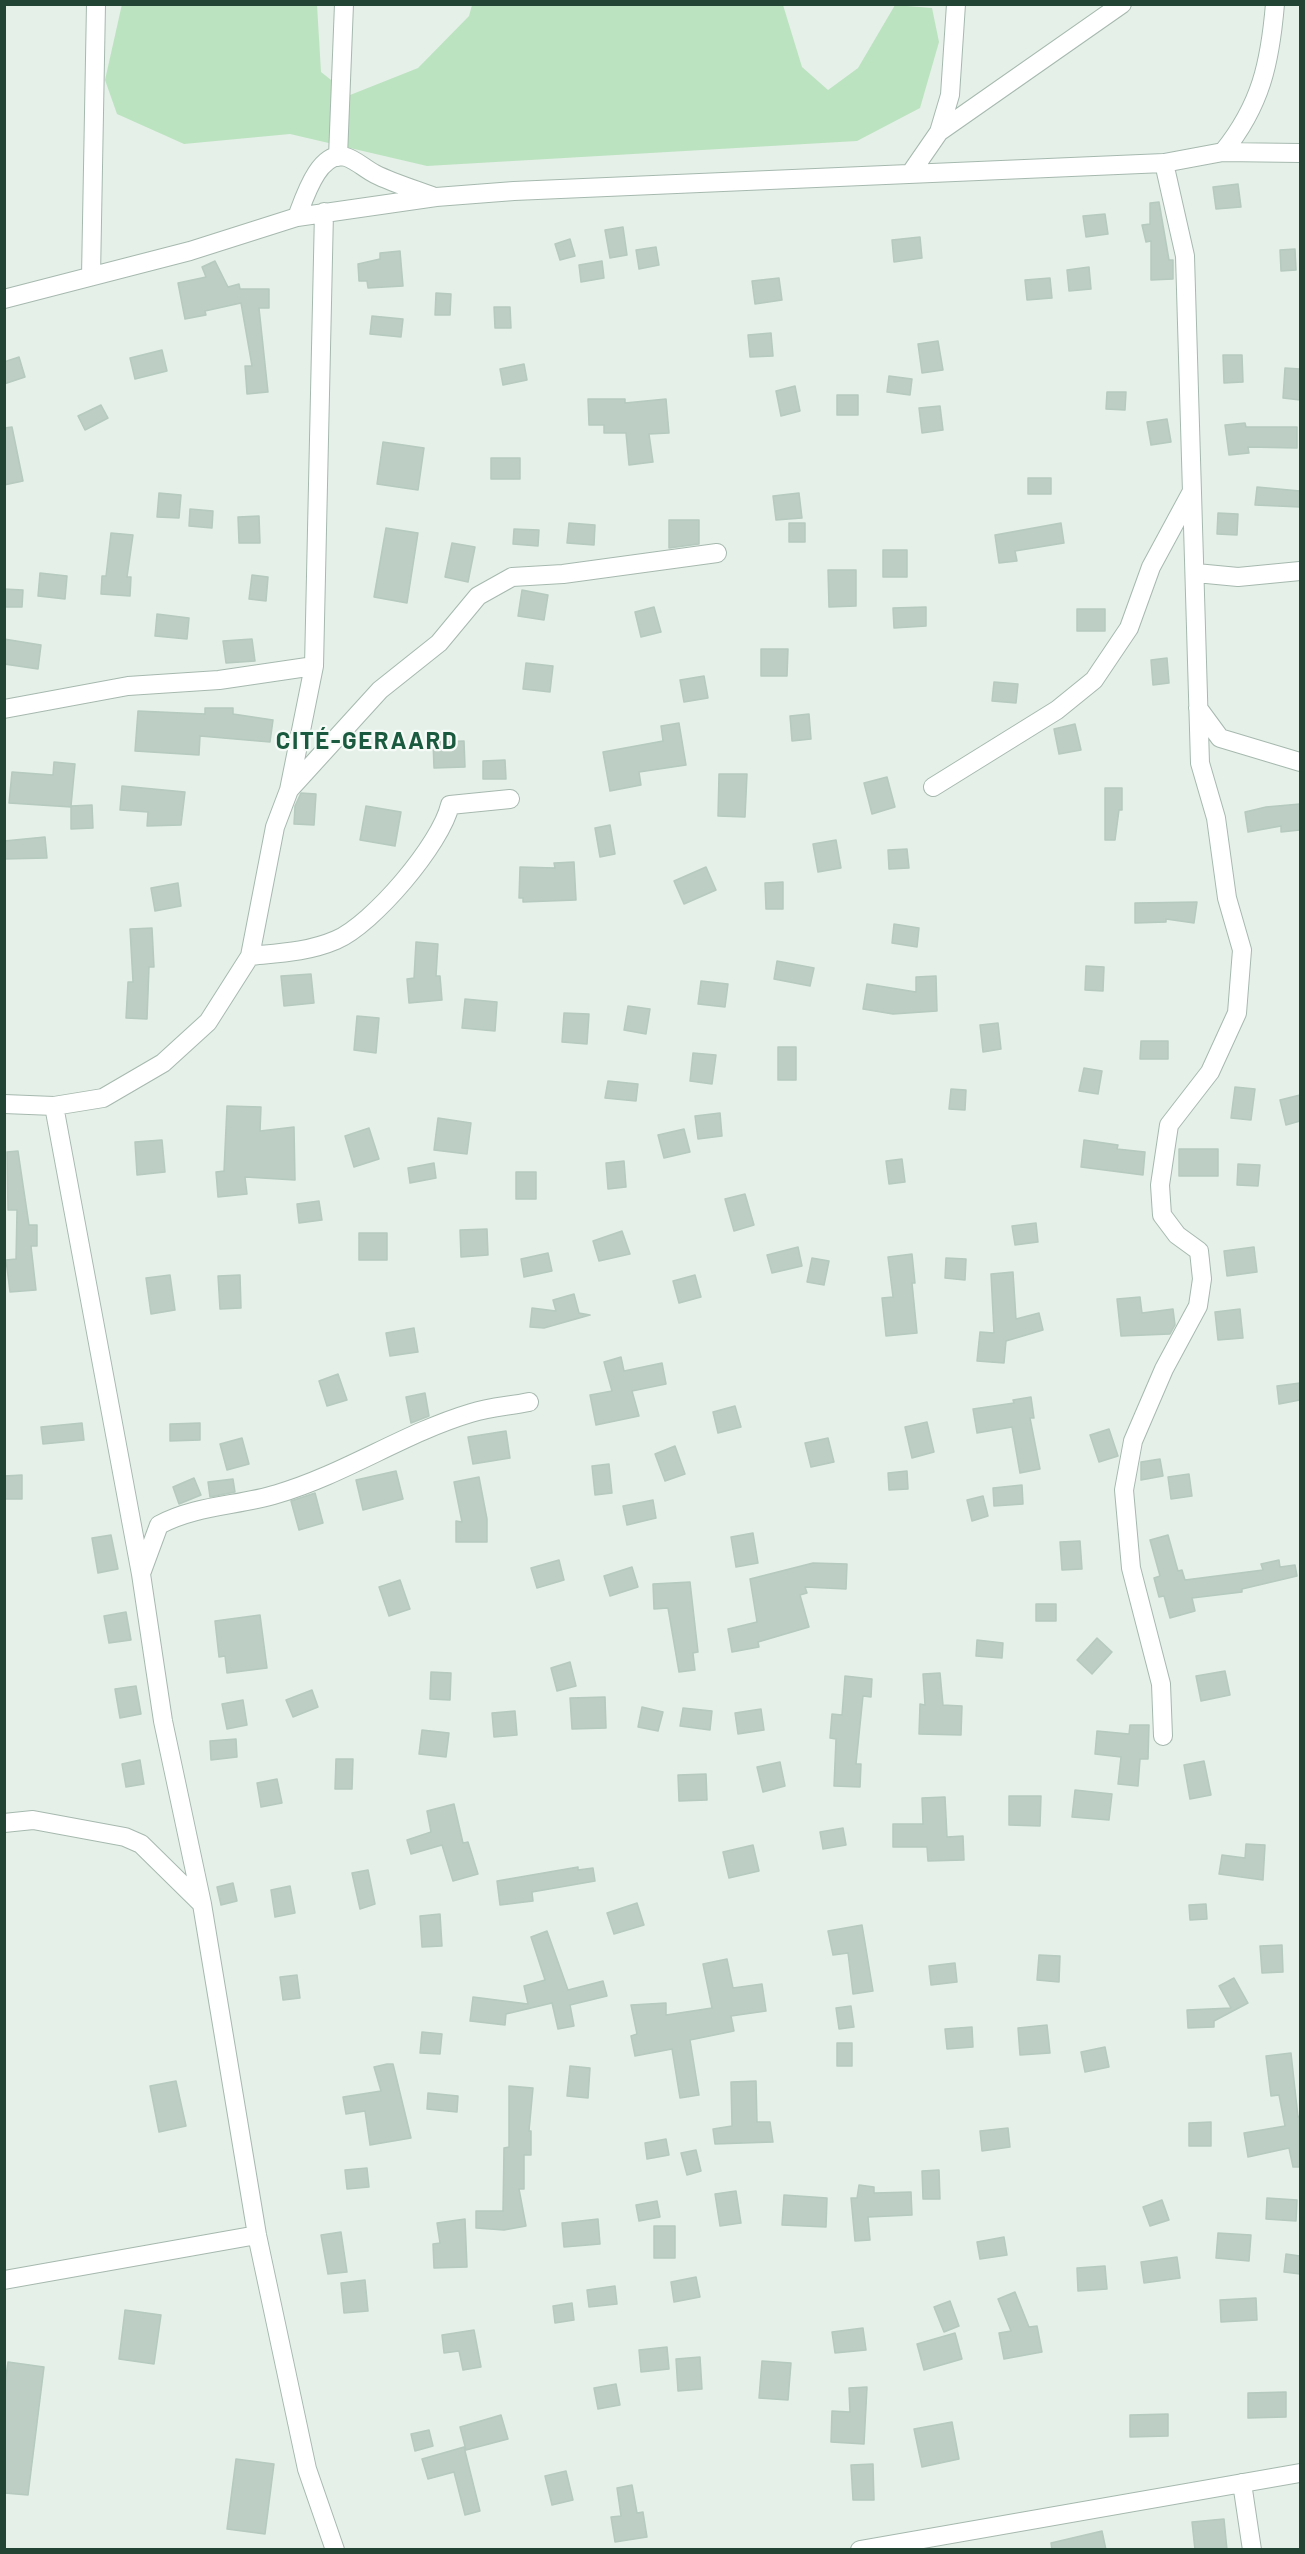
<!DOCTYPE html>
<html>
<head>
<meta charset="utf-8">
<style>
	body { margin:0 }
	#map { position:relative; width:1305px; height:2554px; overflow:hidden; background:#e5f0e9; font-family:Barlow,sans-serif }
	canvas { display:block }
	.frame { position:absolute; inset:0; border:6px solid #214435; pointer-events:none }
</style>
</head>
<body>
<div id="map">
<canvas width="1305" height="2554"></canvas>
<div class="frame"></div>
</div>
<script>
const ctx = document.querySelector('canvas').getContext('2d');
ctx.lineJoin = 'round';
function fillPath(path, color) { ctx.fillStyle = color; ctx.fill(path, 'evenodd'); }
function trace(path, color, width, dash) { ctx.strokeStyle = color; ctx.lineWidth = width; ctx.lineCap = dash ? 'butt' : 'round'; ctx.setLineDash(dash || []); ctx.stroke(path); }
function drawText(font, color, halo, rows, align = 'center') {
  ctx.font = font + ' Barlow,sans-serif'; ctx.lineWidth = 4.5; ctx.setLineDash([]); ctx.textBaseline = 'middle'; ctx.strokeStyle = halo; ctx.fillStyle = color; for (const [text, x, y, turn = 0] of rows) {
    ctx.save(); ctx.translate(x, y); ctx.rotate((+turn || 0) * Math.PI / 180); ctx.textAlign = isNaN(turn) ? turn : align; if (halo) ctx.strokeText(text, 0, 0); ctx.fillText(text, 0, 0); ctx.restore();
  }
}
fillPath(new Path2D(`
	M122 4 317 5 321 72 350 95 418 68 469 16 472 5H783L802 67 828 90 858 68 895 5 932 8 939 42 920 108 857 141 427 166 290 134 184 144 117 114 105 80Z`), '#bce3c0');
const building = new Path2D(`
	M1238 184 1241 207 1216 209 1213 187Z
	M1159 202 1169 260H1173V279L1151 280V241L1146 242 1142 225 1150 224V203Z
	M1105 214 1108 234 1086 237 1083 216Z
	M623 227 627 255 610 258 605 230Z
	M920 237 922 258 894 262 892 240Z
	M570 239 575 256 560 260 555 244Z
	M656 247 659 265 639 269 636 250Z
	M1295 249 1296 270 1281 271 1280 250Z
	M400 251 403 286 368 288 367 281H359L358 264 380 259V253Z
	M215 261 228 287 239 284 240 289H269V308H259L268 392 247 394 245 366H252L241 303 205 311 206 315 185 319 178 283 206 277 202 267Z
	M602 261 604 278 581 282 579 265Z
	M1089 267 1091 289 1069 291 1067 270Z
	M779 278 782 300 755 304 752 281Z
	M1050 278 1052 298 1027 300 1025 280Z
	M436 293 451 294 450 315H435Z
	M494 307H510L511 328H495Z
	M372 316 403 319 401 337 370 334Z
	M771 333 773 356 750 357 748 335Z
	M938 341 943 370 922 373 918 344Z
	M162 350 167 371 135 379 130 358Z
	M1223 355H1242L1243 382 1224 383Z
	M19 357 25 377 4 384V362Z
	M524 364 527 380 503 385 500 369Z
	M1285 368 1300 369V400L1283 398Z
	M889 376 912 379 910 395 887 392Z
	M795 386 800 411 781 416 776 391Z
	M1107 392H1126L1125 410 1106 409Z
	M837 395H858V415H837Z
	M588 399H625V403L666 399 669 433 649 434 653 462 629 465 626 433H604V425H589Z
	M101 405 108 418 85 430 78 416Z
	M940 406 943 430 922 433 919 408Z
	M1167 419 1171 442 1151 445 1147 422Z
	M1245 423 1246 427H1297V448L1248 447 1249 453 1229 455 1225 425Z
	M12 427 23 481 4 485V428Z
	M383 442 424 448 418 490 377 484Z
	M491 458H520V479H491Z
	M1028 478H1051V494H1028Z
	M1257 487 1300 491V507L1255 505Z
	M159 493 181 495 179 518 157 517Z
	M799 493 802 518 776 520 773 496Z
	M190 509 213 511 212 528 189 526Z
	M1218 513 1238 514 1237 535 1217 534Z
	M259 516 260 543H239L238 517Z
	M669 520H699V544L669 548Z
	M569 523 595 525 594 545 567 543Z
	M789 523H805V542H789Z
	M1061 523 1064 543 1015 551 1017 561 999 563 995 535Z
	M386 528 418 533 407 603 374 597Z
	M514 529 539 530 538 546 513 544Z
	M111 533 133 535 127 577H131L130 596 101 594 102 576H106Z
	M452 543 475 547 468 582 445 577Z
	M883 550H907V577H883Z
	M828 570H856V606L829 607Z
	M40 573 67 576 65 599 38 596Z
	M252 575 268 577 266 601 249 599Z
	M4 589 23 590 22 607H4Z
	M522 590 548 595 544 620 518 616Z
	M654 607 661 632 641 637 635 612Z
	M926 607V626L894 628 893 608Z
	M1077 609H1105V631H1077Z
	M157 614 189 618 187 639 155 636Z
	M4 639 41 645 38 669 4 664Z
	M252 639 255 661 226 663 223 641Z
	M761 649H788L787 676H761Z
	M1167 658 1169 683 1153 685 1151 660Z
	M526 663 553 666 550 692 523 689Z
	M704 676 708 698 684 702 680 680Z
	M994 682 1018 684 1016 703 992 701Z
	M205 708H233V714L273 720 270 742 200 736 199 755 135 751 138 711 205 714Z
	M809 714 811 739 792 741 790 716Z
	M679 723 686 765 639 772 641 785 610 791 603 752 663 741 661 726Z
	M1075 724 1081 750 1059 754 1054 729Z
	M464 741 465 767 434 768 433 742Z
	M505 760 506 779H483V761Z
	M54 762 75 764 71 806 92 805 93 828 71 829V807L9 803 12 772 53 775Z
	M719 774H747L745 817 718 816Z
	M887 777 895 807 872 814 864 783Z
	M122 786 185 792 181 825 147 826 148 812 120 810Z
	M1105 788H1122V810H1119L1115 840H1105Z
	M301 793 316 794 314 825 294 824 295 806Z
	M1300 804V830L1281 832V826L1248 832 1245 812 1266 807Z
	M366 806 401 812 395 846 360 840Z
	M610 825 615 854 600 857 595 828Z
	M45 837 47 858 4 859V841Z
	M836 840 841 868 818 872 813 844Z
	M907 849 909 868 889 869 888 850Z
	M574 862 576 900 523 902V898H519L520 867 555 868 554 863Z
	M706 867 716 890 684 904 674 881Z
	M783 882V909H766L765 883Z
	M178 883 181 906 155 911 151 888Z
	M1197 902 1194 923 1166 919V922L1135 923V903Z
	M894 924 919 928 917 947 892 943Z
	M152 928 154 967H149L147 1019 126 1018 128 982H133L130 929Z
	M416 942 438 944 436 976H440L442 1000 409 1003 407 979 414 978Z
	M777 961 814 968 810 986 774 979Z
	M1086 966 1104 967 1103 991 1085 990Z
	M311 974 314 1003 284 1006 281 976Z
	M936 976 937 1011 893 1014 863 1009 867 984 916 992V977Z
	M701 981 728 984 725 1007 698 1004Z
	M465 999 497 1002 495 1031 462 1028Z
	M628 1006 650 1009 646 1034 624 1030Z
	M564 1013 589 1014 587 1044 562 1042Z
	M357 1016 379 1018 376 1053 354 1050Z
	M998 1023 1001 1049 983 1052 980 1025Z
	M1141 1041H1168V1059H1140Z
	M778 1047H796V1080H778Z
	M693 1053 716 1055 712 1084 690 1081Z
	M1084 1068 1102 1071 1098 1094 1079 1091Z
	M608 1081 638 1084 636 1101 605 1098Z
	M1235 1087 1255 1089 1251 1120 1231 1118Z
	M951 1089 966 1090 965 1110 949 1109Z
	M1300 1095V1121L1286 1125 1280 1100Z
	M227 1106 261 1107 260 1131 294 1127 295 1180 245 1177 247 1194 218 1197 216 1172 224 1171Z
	M720 1113 722 1136 698 1139 695 1116Z
	M438 1118 471 1123 467 1154 434 1150Z
	M369 1128 379 1159 354 1167 345 1136Z
	M684 1129 690 1152 664 1158 658 1135Z
	M162 1140 165 1172 137 1175 135 1142Z
	M1084 1140 1118 1145 1117 1149 1145 1152 1143 1175 1081 1167Z
	M1179 1149H1218V1176H1179Z
	M18 1151 29 1225H37V1246H31L36 1290 10 1292 6 1260 16 1259 17 1210H8L7 1152Z
	M902 1159 905 1182 889 1184 886 1161Z
	M624 1161 626 1187 608 1189 606 1163Z
	M434 1163 436 1178 410 1183 408 1168Z
	M1238 1164 1260 1165 1258 1186 1237 1185Z
	M516 1172H536V1199H516Z
	M745 1194 754 1225 734 1231 725 1199Z
	M319 1201 322 1220 299 1223 297 1204Z
	M1036 1223 1038 1242 1015 1245 1012 1226Z
	M487 1229 488 1255 461 1257 460 1230Z
	M622 1231 630 1254 599 1261 593 1241Z
	M359 1233H387V1260H359Z
	M798 1247 802 1266 772 1273 767 1255Z
	M1254 1247 1257 1272 1227 1276 1224 1251Z
	M548 1253 552 1271 524 1277 521 1259Z
	M912 1254 915 1283H912L917 1333 886 1336 882 1298 893 1297 888 1257Z
	M812 1258 829 1261 824 1285 807 1282Z
	M946 1258 966 1259 965 1280 945 1278Z
	M1013 1272 1016 1319 1039 1313 1043 1330 1006 1341 1004 1363 977 1361 980 1332 994 1333 991 1274Z
	M170 1275 175 1310 151 1314 146 1278Z
	M240 1275 241 1308 220 1309 218 1276Z
	M695 1275 701 1297 679 1303 673 1281Z
	M574 1294 579 1313 590 1315 544 1328 530 1327 532 1308 556 1311 553 1300Z
	M1140 1297 1142 1313 1173 1309 1175 1325 1170 1334 1121 1336 1117 1299Z
	M1240 1309 1243 1338 1218 1340 1215 1312Z
	M414 1328 418 1352 390 1356 386 1333Z
	M621 1357 624 1371 662 1363 666 1384 632 1391 639 1416 596 1425 590 1395 612 1391 604 1362Z
	M338 1374 347 1400 327 1406 319 1381Z
	M1300 1383V1400L1279 1404 1277 1386Z
	M425 1393 429 1416 411 1423 406 1397Z
	M1031 1397 1034 1418H1030L1040 1469 1020 1473 1012 1427 977 1433 973 1409 1014 1403 1013 1400Z
	M735 1406 741 1427 718 1433 713 1412Z
	M927 1422 934 1452 912 1458 905 1427Z
	M82 1423 84 1440 43 1444 41 1427Z
	M200 1423V1440L170 1441V1424Z
	M1109 1429 1118 1456 1099 1462 1090 1435Z
	M506 1431 510 1458 473 1464 468 1437Z
	M242 1438 249 1464 227 1470 220 1444Z
	M828 1438 834 1462 811 1467 805 1443Z
	M675 1446 685 1474 665 1481 655 1454Z
	M1160 1459 1163 1476 1141 1480V1462Z
	M609 1464 612 1493 595 1495 592 1466Z
	M396 1471 403 1499 363 1510 356 1480Z
	M907 1471 908 1489 889 1490 888 1473Z
	M1189 1474 1192 1496 1171 1499 1168 1477Z
	M22 1475V1499H4V1476Z
	M479 1477 487 1519V1542H456V1521L462 1522 454 1482Z
	M194 1478 201 1495 179 1504 173 1487Z
	M233 1479 235 1492 210 1497 208 1482Z
	M1022 1485 1023 1504 994 1506 993 1488Z
	M315 1493 323 1523 299 1530 291 1501Z
	M983 1496 988 1516 972 1521 967 1500Z
	M653 1500 656 1518 627 1525 623 1506Z
	M753 1533 758 1563 736 1567 731 1537Z
	M111 1535 118 1569 98 1573 92 1538Z
	M1168 1535 1178 1571 1182 1570 1185 1580 1263 1570 1261 1564 1279 1560 1280 1567 1295 1565 1297 1576 1242 1589V1592L1192 1598 1195 1611 1170 1618 1164 1596 1159 1597 1154 1578 1160 1576 1150 1540Z
	M1080 1541 1082 1569 1062 1570 1060 1542Z
	M559 1560 564 1580 537 1588 531 1568Z
	M813 1563 847 1564 846 1589 805 1587 807 1593 800 1595 809 1627 758 1642 759 1647 732 1652 728 1629 757 1622 750 1579Z
	M632 1567 638 1587 610 1596 604 1576Z
	M400 1580 410 1609 389 1616 379 1587Z
	M690 1582 698 1652 693 1653 695 1670 679 1672 668 1608 654 1609 653 1584Z
	M1036 1604H1056V1621H1036Z
	M126 1612 131 1640 109 1643 104 1616Z
	M260 1615 267 1668 227 1673 225 1656 219 1657 215 1621Z
	M1097 1638 1112 1652 1092 1674 1077 1660Z
	M977 1640 1003 1643 1002 1658 976 1656Z
	M570 1662 576 1686 557 1691 551 1668Z
	M1225 1671 1230 1695 1201 1701 1196 1676Z
	M431 1672 451 1673 450 1700 430 1699Z
	M940 1673 943 1705 962 1706 961 1735 919 1734 920 1704 925 1705 923 1674Z
	M845 1676 872 1679 871 1697 863 1696 856 1764H861L860 1787 834 1786 836 1739 830 1738 832 1714 842 1715Z
	M136 1686 141 1714 120 1718 115 1689Z
	M312 1690 318 1707 293 1717 286 1700Z
	M605 1697 606 1728 572 1729 570 1698Z
	M243 1700 247 1725 227 1729 222 1704Z
	M642 1707 663 1712 658 1731 638 1727Z
	M683 1708 712 1711 710 1730 680 1726Z
	M761 1709 764 1730 738 1734 735 1713Z
	M515 1711 517 1735 494 1737 492 1713Z
	M1130 1725H1149L1148 1759H1140L1138 1786 1118 1784 1121 1757 1095 1754 1097 1731 1129 1734Z
	M422 1730 449 1733 446 1757 419 1754Z
	M236 1739 237 1757 211 1760 210 1741Z
	M336 1759H353L352 1789H335Z
	M140 1760 144 1784 126 1787 122 1764Z
	M1204 1761 1211 1795 1190 1799 1184 1765Z
	M780 1762 785 1786 763 1792 757 1767Z
	M706 1774 707 1800 679 1801 678 1775Z
	M277 1779 282 1803 261 1807 257 1783Z
	M1075 1790 1112 1794 1109 1820 1072 1817Z
	M1009 1796H1041L1040 1826 1009 1825Z
	M945 1797 947 1837 963 1836 964 1860 928 1861 927 1847H893V1824H923L922 1798Z
	M454 1804 463 1843 468 1842 478 1874 453 1881 442 1845 411 1854 407 1840 431 1832 427 1811Z
	M843 1828 846 1845 823 1849 820 1832Z
	M1246 1844 1265 1845 1263 1880 1219 1874 1222 1855 1245 1858Z
	M753 1845 759 1871 729 1878 723 1852Z
	M578 1867V1870L593 1868 595 1881 532 1892 533 1901 500 1905 497 1881Z
	M368 1870 375 1904 360 1909 352 1873Z
	M233 1883 237 1901 221 1905 217 1887Z
	M290 1886 295 1913 275 1917 271 1890Z
	M637 1903 644 1925 614 1934 607 1913Z
	M1206 1904 1207 1919 1190 1920 1189 1905Z
	M440 1914 442 1946 422 1947 420 1916Z
	M862 1925 873 1991 853 1994 848 1953 833 1955 828 1931Z
	M547 1931 568 1990 603 1981 607 1996 570 2005 574 2026 558 2029 552 2003 506 2014 505 2025 470 2021 473 1997 528 2004 524 1986 545 1980 531 1937Z
	M1282 1945 1283 1972 1262 1973 1260 1946Z
	M1039 1955 1060 1956 1059 1982 1037 1980Z
	M727 1959 733 1988 762 1984 766 2011 731 2016 734 2031 690 2040 699 2095 680 2098 672 2049 635 2056 631 2036 637 2034 631 2005 666 2003V2015L712 2008 703 1964Z
	M955 1963 957 1982 931 1985 929 1966Z
	M297 1975 300 1998 283 2000 280 1977Z
	M1234 1978 1248 2003 1214 2021V2027L1188 2028 1187 2010 1231 2008 1219 1986Z
	M851 2006 854 2027 839 2029 836 2008Z
	M1047 2025 1050 2053 1020 2055 1018 2028Z
	M972 2027 973 2047 947 2049 945 2029Z
	M422 2032 442 2034 440 2054 420 2053Z
	M837 2043H852V2066H837Z
	M1105 2047 1109 2067 1085 2072 1081 2052Z
	M1291 2053 1298 2117 1300 2116V2167H1293L1289 2148 1248 2157 1244 2133 1285 2126 1279 2095 1271 2096 1266 2056Z
	M387 2064H393L411 2138 370 2145 365 2111 346 2114 343 2097 381 2091 374 2067Z
	M570 2066 590 2068 588 2098 567 2096Z
	M176 2081 186 2126 159 2132 150 2086Z
	M756 2081 757 2122H770L773 2142 715 2144 713 2129 732 2126 731 2082Z
	M509 2086 533 2088 529 2131H531V2155H524V2189H519L526 2226 504 2230 476 2228V2211H503L504 2148 509 2147Z
	M428 2093 458 2096 457 2112 427 2109Z
	M1211 2122V2146H1189V2123Z
	M1008 2128 1010 2147 982 2151 980 2131Z
	M666 2139 669 2155 647 2159 645 2143Z
	M696 2150 701 2171 687 2175 681 2153Z
	M367 2168 369 2187 347 2189 345 2170Z
	M939 2170 940 2199H923L922 2171Z
	M859 2185 874 2187V2193L911 2192 912 2215 868 2217 870 2240 855 2241 851 2198H857Z
	M736 2191 741 2223 720 2226 715 2194Z
	M784 2195 827 2198 826 2227 782 2225Z
	M1267 2198 1297 2200 1296 2221 1266 2219Z
	M1162 2200 1169 2220 1150 2226 1143 2207Z
	M657 2201 660 2217 639 2221 636 2205Z
	M465 2219 467 2267 434 2268 433 2244 440 2243 437 2223Z
	M598 2219 600 2244 564 2247 562 2223Z
	M654 2226H675V2258H654Z
	M341 2232 347 2272 328 2274 321 2235Z
	M1218 2233 1251 2235 1249 2261 1216 2258Z
	M1004 2237 1007 2255 980 2259 977 2242Z
	M1286 2254 1300 2256V2274L1284 2272Z
	M1177 2257 1180 2278 1144 2283 1141 2262Z
	M1105 2266 1107 2289 1078 2291 1077 2268Z
	M696 2277 700 2297 674 2302 671 2282Z
	M365 2280 368 2311 344 2313 341 2283Z
	M615 2286 617 2304 589 2307 587 2290Z
	M1015 2292 1029 2327 1037 2326 1042 2352 1004 2359 999 2333 1011 2331 998 2299Z
	M1256 2298 1257 2320 1221 2322 1220 2300Z
	M950 2301 959 2326 944 2332 934 2307Z
	M572 2303 574 2320 555 2323 553 2306Z
	M125 2310 161 2315 154 2364 119 2359Z
	M863 2328 866 2350 835 2353 832 2332Z
	M474 2330 481 2367 463 2370 459 2351 444 2353 442 2335Z
	M955 2333 962 2359 924 2370 917 2344Z
	M667 2347 669 2369 641 2372 639 2350Z
	M700 2357 702 2389 678 2391 676 2359Z
	M762 2361 791 2363 788 2400 759 2398Z
	M8 2362 44 2367 28 2495 4 2493V2390Z
	M616 2384 620 2405 598 2409 594 2388Z
	M867 2387 864 2444 831 2442 832 2411 850 2412 849 2388Z
	M1286 2392V2417L1248 2418V2393Z
	M1168 2414V2436L1130 2437V2415Z
	M501 2415 508 2439 466 2450 460 2427Z
	M952 2422 959 2459 922 2467 914 2429Z
	M429 2430 433 2446 415 2451 411 2434Z
	M464 2447 480 2511 465 2515 454 2472 428 2479 422 2459Z
	M236 2459 274 2464 265 2534 227 2529Z
	M873 2464 874 2500H853L851 2465Z
	M566 2471 573 2500 552 2505 545 2476Z
	M632 2485 637 2513 643 2512 647 2537 615 2542 611 2517 621 2516 617 2488Z
	M1224 2519 1227 2550H1195L1192 2522Z
	M1102 2531 1106 2550H1052L1051 2543Z`);
fillPath(building, '#bdcec4');
trace(building, '#b6cabf', 1.5);
const street = new Path2D(`
	M939 132 950 95 956 4
	M1223 152C1261 105 1270 63 1275 4
	M338 157 344 4
	M910 174 939 132 1122 4
	M297 217C304 199 319 149 346 157 356 160 365 169 375 174 393 183 413 189 432 196
	M91 276 96 4
	M4 299 190 251 297 217 436 197 514 191 1164 163 1223 152 1300 153
	M1196 573 1238 577 1300 571
	M1198 708 1220 738 1300 762
	M4 709 128 686 219 680 314 666
	M933 787 1057 710 1094 680 1129 628 1151 567 1191 493
	M289 790 380 690 439 643 478 596 512 577 563 574 717 553
	M250 956C280 953 308 952 336 940 373 924 441 844 450 805L510 799
	M4 1104 54 1106 103 1098 163 1063 208 1022 250 956 275 827 289 790 314 666 324 212
	M54 1106 141 1574 163 1721 202 1904 257 2235 307 2469 335 2550
	M142 1571 159 1525C196 1505 238 1506 277 1494 345 1474 404 1433 471 1413 490 1407 510 1406 529 1402
	M1163 1736 1161 1684 1131 1568 1124 1490 1133 1441 1164 1369 1198 1306 1202 1279 1199 1251 1177 1235 1162 1215 1160 1185 1169 1125 1210 1072 1237 1013 1242 950 1227 898 1216 818 1200 763 1185 256 1164 163
	M4 1823 33 1820 125 1837 141 1844 202 1904
	M4 2280 257 2235
	M1242 2483 1252 2550
	M860 2550 1300 2473`);
trace(street, '#a6b9af', 20);
trace(street, '#fff', 18);
ctx.letterSpacing = '1.5px';
drawText('bold 24px', '#1a5a3f', '#f6fbf8', [
	["CITÉ-GERAARD",367,741]
]);
ctx.letterSpacing = '0px';
</script>
</body>
</html>
